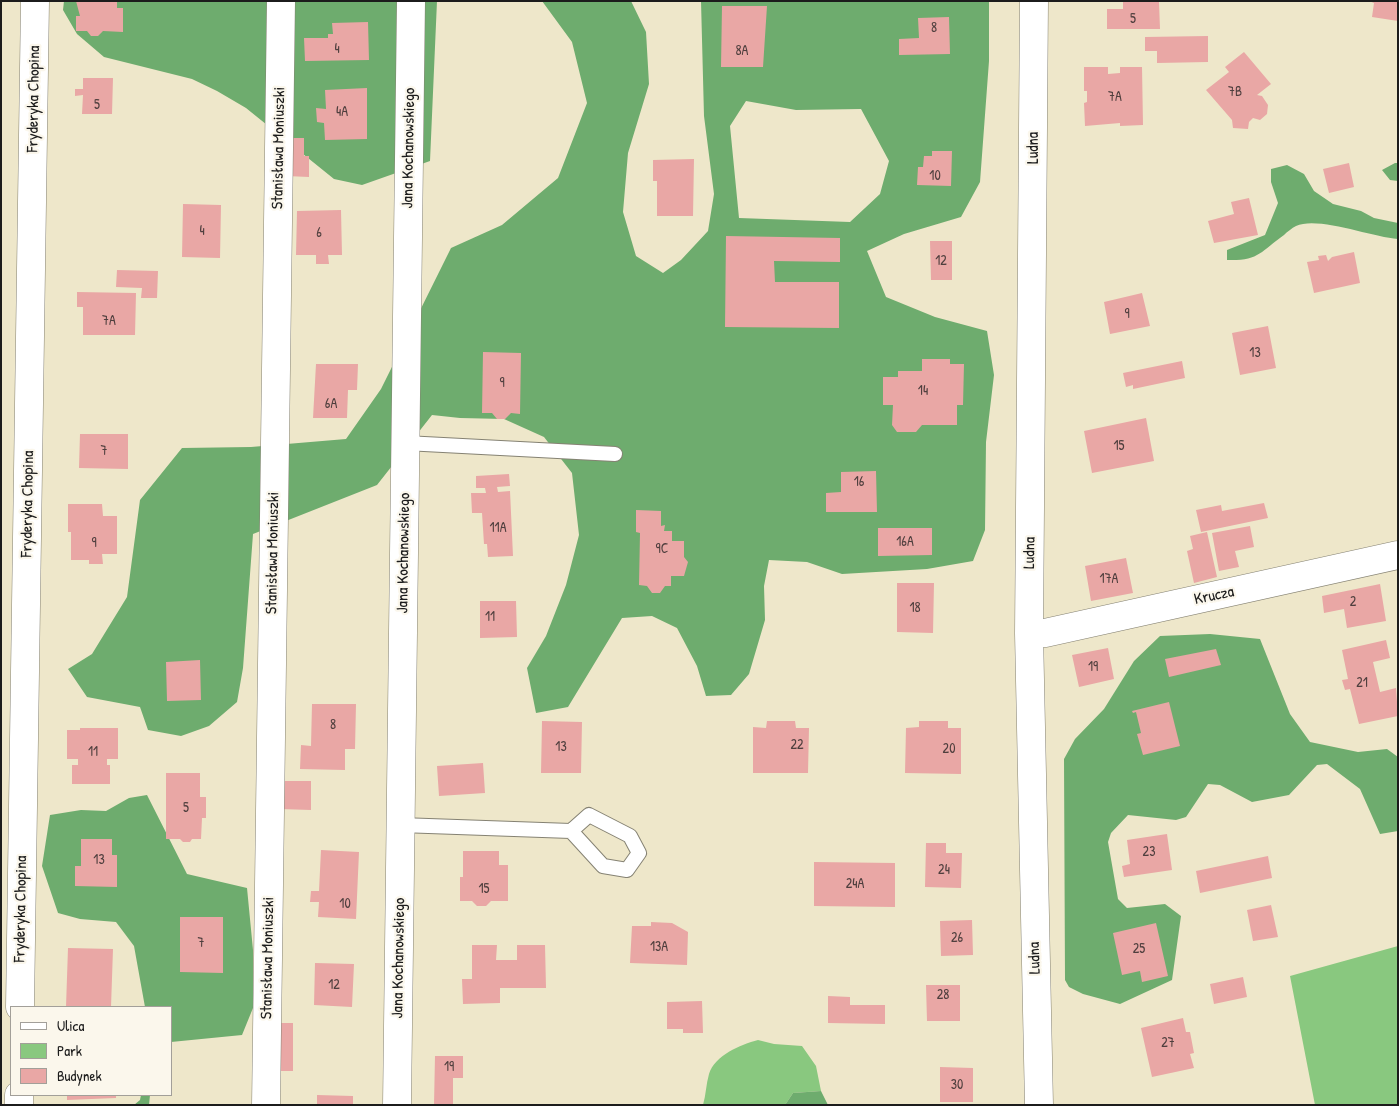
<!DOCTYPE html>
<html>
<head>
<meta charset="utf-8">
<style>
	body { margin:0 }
	#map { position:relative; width:1399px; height:1106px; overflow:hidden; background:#eee7ca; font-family:"Patrick Hand",sans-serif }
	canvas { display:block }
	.frame { position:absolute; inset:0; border:2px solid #1c1c1c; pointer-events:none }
	.legend { position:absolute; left:10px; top:1006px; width:162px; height:90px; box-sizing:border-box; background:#fbf7ec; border:1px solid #a29f99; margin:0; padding:6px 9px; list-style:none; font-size:15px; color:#1c1c1c }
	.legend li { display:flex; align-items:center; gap:10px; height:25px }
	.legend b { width:25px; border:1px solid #a29f99 }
</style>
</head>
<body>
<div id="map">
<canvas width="1399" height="1106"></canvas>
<div class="frame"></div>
<ul class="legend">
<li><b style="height:6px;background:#fff"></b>Ulica</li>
<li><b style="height:14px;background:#89c87f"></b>Park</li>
<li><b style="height:14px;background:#e9a7a5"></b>Budynek</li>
</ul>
</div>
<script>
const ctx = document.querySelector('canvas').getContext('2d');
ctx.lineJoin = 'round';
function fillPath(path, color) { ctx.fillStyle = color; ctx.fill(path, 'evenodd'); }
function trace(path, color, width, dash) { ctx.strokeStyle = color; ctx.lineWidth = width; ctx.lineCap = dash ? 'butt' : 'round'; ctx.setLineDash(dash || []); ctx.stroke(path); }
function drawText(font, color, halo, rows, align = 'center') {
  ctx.font = font + ' "Patrick Hand",sans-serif'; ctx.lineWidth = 4.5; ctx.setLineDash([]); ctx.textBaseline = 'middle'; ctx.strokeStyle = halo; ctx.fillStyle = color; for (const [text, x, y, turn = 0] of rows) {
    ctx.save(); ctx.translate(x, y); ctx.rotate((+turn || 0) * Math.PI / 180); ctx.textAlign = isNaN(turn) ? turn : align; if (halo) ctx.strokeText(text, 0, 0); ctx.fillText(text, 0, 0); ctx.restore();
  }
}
fillPath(new Path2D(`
	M1398 946V1105H1315L1290 976Z
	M758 1040 774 1044 802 1046 816 1066 821 1091 793 1093 785 1105H703C706 1095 706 1084 709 1074 715 1055 740 1045 758 1040Z`), '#89c87f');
fillPath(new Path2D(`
	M64 1H437L430 161 362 185 334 179 246 108 217 91 192 79 104 57 77 34 63 10Z
	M542 1H631L646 32 649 84 628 153 623 212 636 256 663 273 681 260 708 231 714 194 704 116 701 1H989V61L980 182 961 217 904 234 867 251 886 297 935 317 987 331 994 375 986 442 985 530 973 561 927 569 842 574 807 562 769 560 764 586 765 620 749 674 731 695 706 696 697 666 677 628 652 616 622 618 568 707 536 713 527 668 546 636 566 585 579 535 572 473 544 437 504 419 460 418 432 415 377 485 253 534 243 668 237 702 209 726 181 736 148 730 140 707 87 697 68 669 92 654 127 597 140 500 182 448 251 447 346 439 381 389 451 248 502 225 558 178 587 103 572 42ZM746 101 796 110 861 109 889 161 880 194 850 222 739 218 730 126Z
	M1395 163H1398V181L1390 180 1382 170Z
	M1287 165 1304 174 1314 191 1333 204 1361 211 1374 218 1398 223V239C1371 237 1318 216 1296 226 1292 228 1287 232 1284 235 1260 252 1259 261 1227 260V250L1265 235 1278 203 1271 182V169Z
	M1210 634 1260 639 1290 714 1310 742 1358 752 1387 749 1398 757V831L1380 834 1360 789 1327 764 1317 765 1289 795 1252 802 1220 785 1208 784 1186 817 1176 820 1128 815 1111 833 1108 842 1118 899 1127 908 1165 904 1181 916 1172 980 1120 1004 1083 994 1069 987 1065 980 1064 759 1075 739 1104 709 1134 661 1160 636Z
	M147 795 187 874 247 888 253 950V1008L242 1035 171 1042V1007H145L134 946 116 922 80 919 58 913 42 866 50 815 81 810 106 811 129 798Z
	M821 1091 828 1105H785L793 1093Z
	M141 1095H150L149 1105H134L140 1100Z`), '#6eac6e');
fillPath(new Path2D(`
	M76 1H117V8H123V32L103 31 98 36H91L87 31H76V16H80Z
	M1369 1H1398V21L1372 17 1374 3Z
	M1123 2H1159L1160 29H1107V9H1123Z
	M722 6H767L763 67H721Z
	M949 17 950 54 899 55V39L919 38 918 18Z
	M368 22 369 60 305 61 304 38H328V34H333L332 23Z
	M1208 36V62L1157 63V51H1145V37Z
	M1244 52 1271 84 1257 95 1262 96 1268 105 1267 114 1260 120 1253 118 1249 122 1248 129 1233 128 1232 120 1206 90 1229 72 1225 67Z
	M1084 67H1108V74L1120 73V67H1142L1143 125 1120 126V123L1085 126 1084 103 1087 102V91H1084Z
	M83 78H113L112 114H82L83 95 75 96V89H83Z
	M367 88V139L325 140 324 123 317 122 316 108 326 109 325 90Z
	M287 138H304V156H309V177L286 176Z
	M932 151H952L951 186 917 185 918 167H923L924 156H932Z
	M694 159 693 216H657V181H653V160Z
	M1349 163 1354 187 1329 193 1323 169Z
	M1249 198 1258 235 1214 243 1208 221 1234 214 1231 202Z
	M183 204 221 205 220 258 182 257Z
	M341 210 342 255H328L329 264H316V255H296L297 211Z
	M726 236 840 238V262L774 261 775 282H839V328L725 327Z
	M930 241H952V280H931Z
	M1354 252 1360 283 1314 293 1307 262 1319 260 1318 256 1326 255 1328 261 1332 257Z
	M117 270 158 271 157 298H141L142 288 116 287Z
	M77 292 136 293 135 335H83V307H77Z
	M1142 293 1150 326 1110 334 1104 302Z
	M1268 326 1276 368 1240 375 1232 333Z
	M483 352 521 353 520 414 511 413 505 419H497L492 413H482Z
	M922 359H950V364H964L963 405H957V425H922L916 432H897L892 425 893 405H883V377H898V371H922Z
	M1182 361 1185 378 1133 389V385L1126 387 1123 373Z
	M316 364H358L357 390H348L347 418H313Z
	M1146 418 1154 461 1092 473 1084 431Z
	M80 434H128V469L79 468Z
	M876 471 877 512H826V493L841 492V472Z
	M509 474 510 486 497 487 498 492 510 491 513 556 488 557 487 544H484L482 513H472L471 493H486L485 488H476V476Z
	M1264 503 1268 518 1201 532 1196 510 1221 505 1222 511Z
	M68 504H102L103 516H117V554H102L103 564H89V560H71V532H68Z
	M636 510 661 511V526L665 525 664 531H672V541H684V557L688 562 684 576H671V586H665L660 593H652L647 586 639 585 640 533 636 532Z
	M1250 526 1254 547 1235 551 1239 567 1219 571 1212 533Z
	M878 528H932V555L878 556Z
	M1207 532 1217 577 1194 583 1187 551 1193 549 1190 536Z
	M1126 558 1133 593 1091 601 1085 566Z
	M897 583H934L933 633 897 632Z
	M1380 584 1386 621 1347 628 1344 609 1324 613 1322 596Z
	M480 601H516L517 637 480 638Z
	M1386 640 1390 658 1373 662 1380 692 1396 688 1398 716 1359 724 1350 689 1345 690 1342 680 1348 679 1342 650Z
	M1108 648 1114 679 1079 687 1072 655Z
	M1216 649 1221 665 1169 677 1165 659Z
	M200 660 201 700 167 701 166 662Z
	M1169 702 1180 746 1143 755 1137 734 1141 733 1136 712 1133 713 1132 711Z
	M312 704H356L355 749H345V770L300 769 301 745 311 746Z
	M542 721 582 722 581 773H541Z
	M767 721H795L796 728H809L808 773H753V727L766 728Z
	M919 721H948V728H961V774L905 773 906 728 919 727Z
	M80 728H118V759H107V765H110V784H72V765H78V759H67V730H80Z
	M483 763 485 793 439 796 437 766Z
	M166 773H200V797H206V818H202L201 839H192L190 842H183L180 839H166Z
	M279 781H311V810L279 809Z
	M1167 834 1172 870 1124 877 1122 866 1130 864 1127 840Z
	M81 839H112V855H117V887L75 886V866H81Z
	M926 843H946V853H962L961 888 925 887Z
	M321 850 359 852 356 919 318 917 319 902H310L311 891H319Z
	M463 851H499V865H508V901H491L486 906H477L472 901H460V877H463Z
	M1268 856 1272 878 1200 893 1196 871Z
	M814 862 895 863V907L814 906Z
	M1271 905 1278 937 1253 941 1247 910Z
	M180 917H223V973L180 972Z
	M972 920 973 955 941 956 940 921Z
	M651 922 672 923 688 932 687 965 630 963 632 926H651Z
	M1156 923 1168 976 1142 982 1140 971 1122 975 1113 933Z
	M472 945H497L496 960H517V945H545L546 988H500V1003L463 1004 462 979H472Z
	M68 948 113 949 111 1007H66Z
	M315 963 354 964 352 1007 314 1005Z
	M1243 977 1247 997 1214 1004 1210 984Z
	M926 985H960V1021H927Z
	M828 996 850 997V1005H885V1024L828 1023Z
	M702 1001 703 1033H683V1029H667V1002Z
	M1183 1018 1186 1032H1190L1194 1053 1190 1054 1194 1068 1152 1077 1141 1028Z
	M273 1023H293V1071H273Z
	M435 1056H463V1078H453V1105H434Z
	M940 1067 973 1068V1102H940Z
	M67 1095H116V1098L67 1100Z
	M317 1095 353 1096V1105H317Z`), '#e9a7a5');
const service = new Path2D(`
	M405 443 615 454
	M400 825 571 831 603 866 627 870 639 853 630 836 589 815 571 831`);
const minor = new Path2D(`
	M1034 1 1029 633 1039 1105
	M1029 633H1045L1398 555
	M20 1007 35 1
	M19 1105V1095
	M266 1105 281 1
	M397 1105 411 1`);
trace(service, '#858273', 16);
trace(minor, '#858273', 29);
trace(service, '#fff', 14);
trace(minor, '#fff', 28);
drawText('14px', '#4f3f3e', null, [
	["5",1133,19],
	["8",934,28],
	["4",337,49],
	["8A",742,51],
	["7B",1235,92],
	["7A",1115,97],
	["5",97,105],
	["4A",342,112],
	["10",935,176],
	["4",202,231],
	["6",319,233],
	["12",941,261],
	["9",1127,314],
	["7A",109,321],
	["13",1255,353],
	["9",502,383],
	["14",923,391],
	["6A",331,404],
	["15",1119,446],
	["7",104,451],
	["16",859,482],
	["11A",498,528],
	["16A",905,542],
	["9",94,543],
	["9C",662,549],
	["17A",1109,579],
	["2",1353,602],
	["18",915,608],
	["11",490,617],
	["19",1093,667],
	["21",1362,683],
	["8",333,725],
	["22",797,745],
	["13",561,747],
	["20",949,749],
	["11",93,752],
	["5",186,808],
	["23",1149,852],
	["13",99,860],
	["24",944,870],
	["24A",855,884],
	["15",484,889],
	["10",345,904],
	["26",957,938],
	["7",201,943],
	["13A",659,947],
	["25",1139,949],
	["12",334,985],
	["28",943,995],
	["27",1168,1043],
	["19",449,1067],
	["30",957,1085]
]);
drawText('16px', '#1c1c1c', '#fbf7ec', [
	["Fryderyka Chopina",34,99,-89],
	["Stanisława Moniuszki",279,148,-89],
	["Jana Kochanowskiego",409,148,-89],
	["Ludna",1034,148,-90],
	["Fryderyka Chopina",28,504,-89],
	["Stanisława Moniuszki",273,553,-89],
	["Jana Kochanowskiego",404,553,-89],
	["Ludna",1030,553,-89],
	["Krucza",1214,596,-12],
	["Fryderyka Chopina",21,909,-89],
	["Stanisława Moniuszki",268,958,-89],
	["Jana Kochanowskiego",399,958,-89],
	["Ludna",1035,958,-92]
]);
</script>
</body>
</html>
